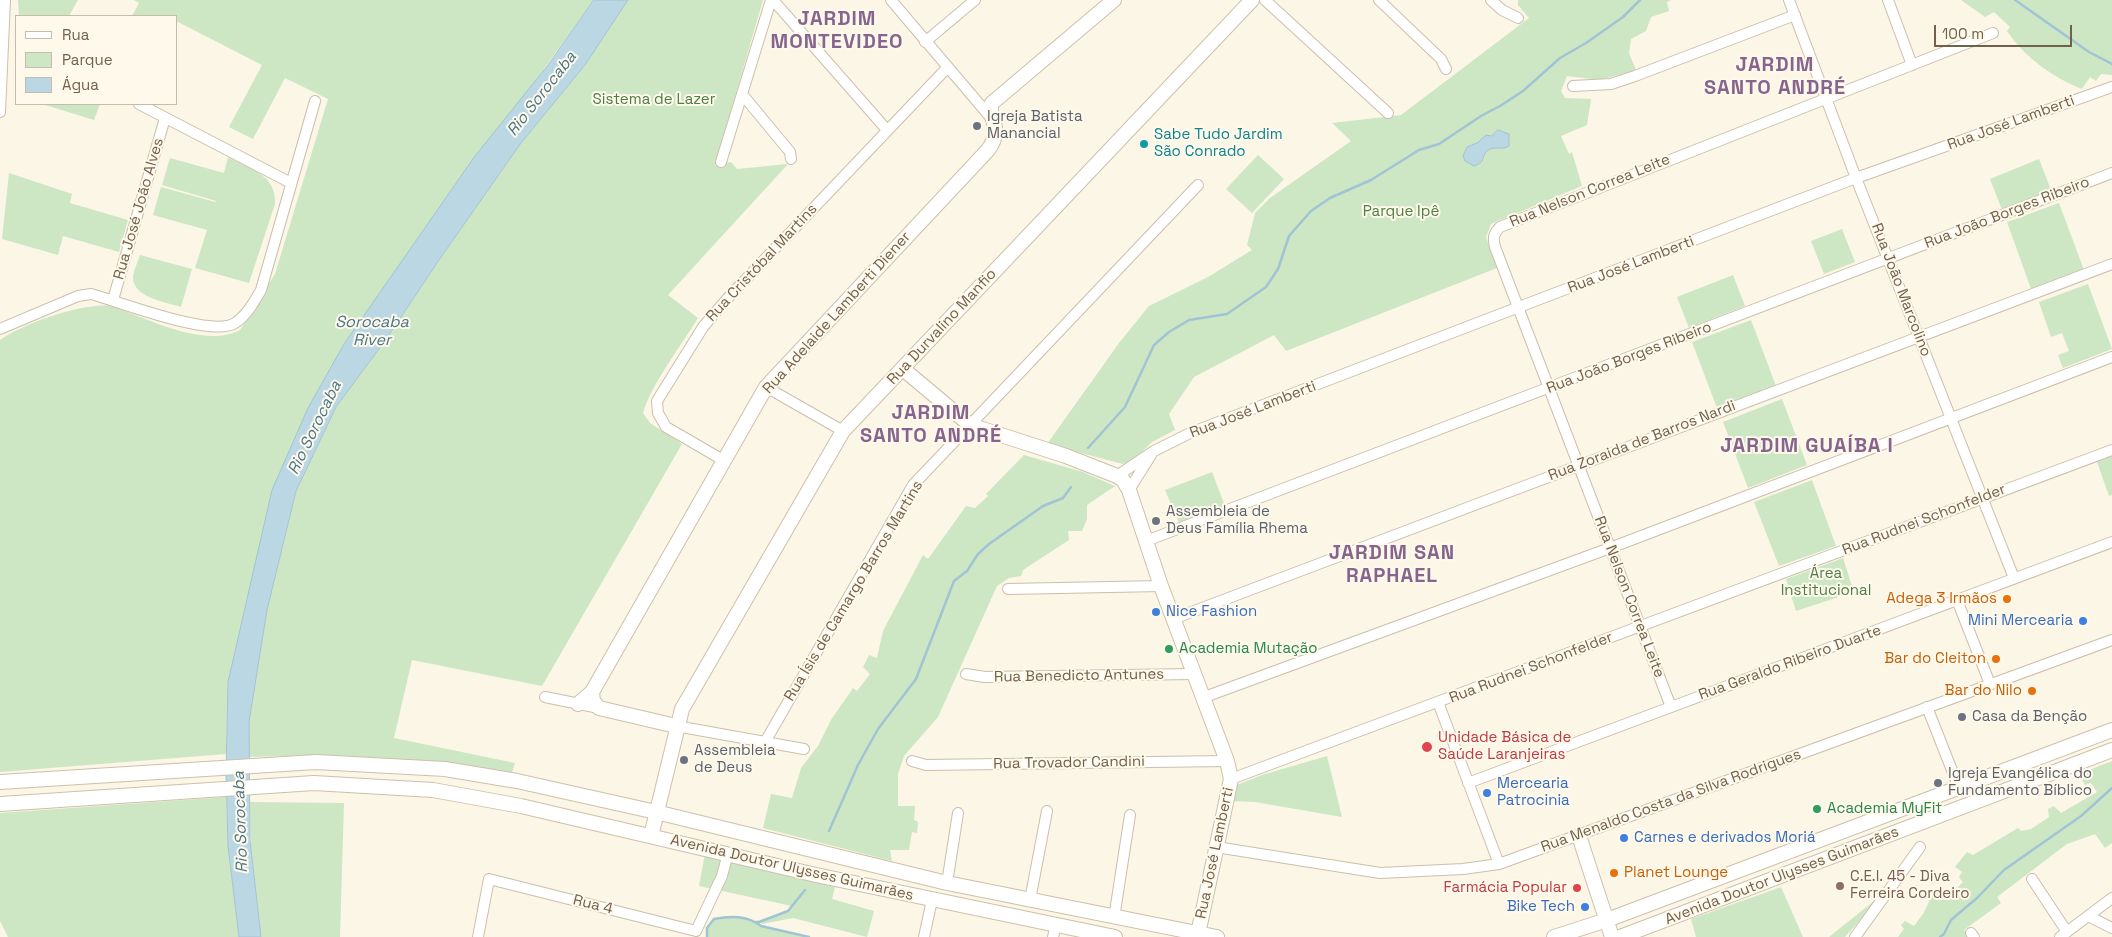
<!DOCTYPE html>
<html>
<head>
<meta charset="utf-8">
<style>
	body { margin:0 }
	#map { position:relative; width:2112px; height:937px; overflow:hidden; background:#fbf6e5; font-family:"Space Grotesk",sans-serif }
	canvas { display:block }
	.legend { position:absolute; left:15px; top:15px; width:162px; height:90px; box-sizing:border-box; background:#fef9eb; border:1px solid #c6bcab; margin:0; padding:6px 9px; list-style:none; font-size:15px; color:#72604c }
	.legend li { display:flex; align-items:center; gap:10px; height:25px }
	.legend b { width:25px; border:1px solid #c6bcab }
	.scale { position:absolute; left:1934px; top:25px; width:138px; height:22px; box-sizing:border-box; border:2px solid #72604c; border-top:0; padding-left:6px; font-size:15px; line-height:18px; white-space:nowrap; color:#72604c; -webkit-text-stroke:4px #fef9eb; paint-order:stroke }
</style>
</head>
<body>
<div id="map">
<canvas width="2112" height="937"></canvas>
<ul class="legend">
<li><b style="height:6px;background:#fff"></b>Rua</li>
<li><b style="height:14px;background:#cde7c4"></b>Parque</li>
<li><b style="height:14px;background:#bbd7e3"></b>Água</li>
</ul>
<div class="scale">100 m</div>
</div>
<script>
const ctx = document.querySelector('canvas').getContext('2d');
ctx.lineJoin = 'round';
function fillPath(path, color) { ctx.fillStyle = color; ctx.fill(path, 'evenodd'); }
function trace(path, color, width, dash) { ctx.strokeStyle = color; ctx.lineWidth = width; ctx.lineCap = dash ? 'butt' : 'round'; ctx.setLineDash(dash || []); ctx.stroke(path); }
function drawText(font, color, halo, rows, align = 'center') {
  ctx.font = font + ' "Space Grotesk",sans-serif'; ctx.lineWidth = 4; ctx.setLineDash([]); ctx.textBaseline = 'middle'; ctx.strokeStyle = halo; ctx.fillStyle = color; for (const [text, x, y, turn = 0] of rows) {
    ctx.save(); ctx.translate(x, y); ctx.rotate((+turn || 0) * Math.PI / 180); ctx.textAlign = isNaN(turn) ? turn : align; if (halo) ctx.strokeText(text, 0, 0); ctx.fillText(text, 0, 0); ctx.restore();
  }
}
fillPath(new Path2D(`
	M18 0H78L69 16H19Z
	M134 0H594L344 344 228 682 226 754 0 772V340C22 324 84 302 111 306 146 318 205 349 240 330L275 274 328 99 285 78 253 139 229 127 262 65 176 21V16H132L139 3Z
	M628 0H763L715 165 731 162 737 169 788 164 668 295 698 318C682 344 651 385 643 413L650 423 682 444 542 686 412 660 394 738 515 763 511 775 379 758 327 755 249 757V722L267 610 296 491 336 407 387 338 439 260 521 143 585 65Z
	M1518 0H1671L1667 2 1669 11 1651 17 1646 31 1631 39 1629 53 1636 70 1600 80 1567 76 1561 91 1565 98 1591 99 1587 125 1561 136 1569 154 1572 152 1582 186 1491 224 1486 237 1497 268 1286 351 1274 335 1194 377 1169 414 1175 430 1152 442 1135 459 1123 464 1047 444 1119 343 1149 306 1208 277 1252 250 1247 245 1255 213 1270 198 1351 141 1332 123 1401 115 1529 18 1518 5Z
	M1961 0H2112V75L2101 74 2096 81 2090 77 2082 89C2054 78 2024 57 2007 31L2010 27 1994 12 1985 17Z
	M42 104H100L94 120Z
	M1258 155 1284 179 1252 213 1226 189Z
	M228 157C250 169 277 175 275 204L249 283 195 268 207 230 153 215 161 187 215 202 216 201 162 185 170 158 224 173Z
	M2039 159 2051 190 2002 210 1990 179Z
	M9 173 72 194 70 203 128 220 119 252 63 236 58 255 2 239Z
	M2059 203 2084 270 2031 289 2007 222Z
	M1842 229 1855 262 1824 274 1811 241Z
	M140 255 192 269 181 307C166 302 134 298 133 278 133 271 138 262 140 255Z
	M1733 275 1745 306 1689 328 1677 297Z
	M2088 284 2112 349 2063 368 2058 355 2069 351 2062 333 2051 337 2039 302Z
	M1751 320 1776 386 1717 408 1692 342Z
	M1782 399 1807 465 1748 488 1723 422Z
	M1024 455 1083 472 1115 486 1087 505V519L1082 531H1068L1069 540 1023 570 1021 576 1009 578 997 586 938 717 904 756 898 774V806H915L914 820 918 822 917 833 912 832 909 850H890L892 861 763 828 771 794 792 798 801 768 818 746 831 720 853 688 857 691 870 674 863 667 869 655 877 658 883 631 923 555 928 559 966 506 975 508 988 496 986 494Z
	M2112 456V495L2109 496 2097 462Z
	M1212 472 1225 506 1179 523 1165 490Z
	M1812 480 1836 546 1779 566 1754 502Z
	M1843 558 1854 592 1796 611 1786 579Z
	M1327 756 1342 817 1255 802 1230 801 1237 785 1262 775Z
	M2112 761V843L2105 848 2095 834 2067 844 1997 897 2001 903 1964 930 1970 937H1898L1904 929 1901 925 1905 921 1914 926 1923 914 1936 888 1947 898 1963 882 1959 877 1962 872 1955 867 1967 852 1973 855 2018 828 2021 831 2031 829 2049 817 2048 809 2054 806 2061 813 2097 792 2091 783 2085 785 2079 774Z
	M226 797 228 846 239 937H8L0 921V813Z
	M250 802 344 803 340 937H261L251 847Z
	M705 854 835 887 832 899 874 911 867 937 793 918 762 924 759 922 788 911 792 906 699 886Z
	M1781 887 1803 937H1696L1691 919Z
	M1884 893 1845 937H1829Z
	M732 916 755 921 761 926 809 937H707V928L714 919Z`), '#cde7c4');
const water = new Path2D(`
	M594 0H628L585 65 521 143 439 260 387 338 336 407 296 491 267 610 249 722 250 840 261 937H239L228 846 226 774 228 682 272 490 308 408 344 344 475 156 548 65Z
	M1498 130 1509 134V146C1502 151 1493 145 1487 151 1481 157 1486 162 1474 166L1465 161 1463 156 1467 147 1477 143 1486 135 1491 136Z`);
fillPath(water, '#bbd7e3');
trace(water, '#a1c4d4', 1);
trace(new Path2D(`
	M2015 0 2089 52 2112 64
	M1088 448 1125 407 1154 345 1169 332 1189 320 1227 314 1266 287 1278 269 1289 236 1311 211 1330 198 1371 180 1419 150 1439 144 1481 116 1500 106 1523 91 1560 58 1586 43 1623 17 1640 0
	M829 831 858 765 878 729 916 679 954 581 967 571 978 554 989 544 1043 506 1063 498 1071 487
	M756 922H759L788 911 805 890
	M707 937V928L714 919C730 916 747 915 761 926L809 937
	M1940 937 1944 934 1951 920 1977 898 2004 870 2081 816 2112 788`), '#a1c4d4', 2.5);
const street = new Path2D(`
	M773 0 887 130
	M891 0 992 119
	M1265 0 1388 113
	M1379 0 1441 59 1446 69
	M1491 0 1502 10 1518 18
	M1789 0 1856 178 2014 578
	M1888 0 1912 65
	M925 42 975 0
	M1573 86 1611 84 1635 76 1795 15
	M742 94 790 152 791 159
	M139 104 291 183
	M0 112 5 0
	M721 162 771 0
	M113 300 165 118
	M0 329 78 296 91 294C120 302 212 338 235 323 247 315 254 302 261 290L315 101
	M766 387 843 431
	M723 460 666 427 658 413 657 401 703 327 727 299 947 68
	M1117 476 1154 451 1190 433 1856 178 2112 87
	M1129 490 1151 455
	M1146 541 2112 173
	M1008 589 1161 586
	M1957 600 1990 684
	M1173 619 2112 264
	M966 674 985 677 1193 674
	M545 697 599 708
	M1202 698 1610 548 2112 357
	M1438 702 1499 864
	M1671 707 1495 247C1493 238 1493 234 1500 227L1993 33
	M1927 707 1959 788
	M676 726 804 749
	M765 742 913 485 1198 185
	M912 761 926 765 1227 761
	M1231 779 2112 450
	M1468 783 2112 542
	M1216 847 1380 873 1463 869 1499 864 2112 640
	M2032 879 2067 932
	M947 883 958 813
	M1030 900 1047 811
	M2088 916 2112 928
	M1114 918 1130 815
	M1971 933 1974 937
	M478 937 489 879 696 931 722 876 728 853
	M924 937 932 900
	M1053 937 1056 925
	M1855 937 1920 847
	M2060 937 2112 898`);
const secondary = new Path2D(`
	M903 369 970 425 1066 456 1117 476 1123 480 1129 490 1161 586 1227 761 1231 779 1198 934
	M578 704 592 692
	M676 726 599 708 593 701 592 692 766 387 988 150C1005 127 986 117 992 103L1114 0
	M0 782 316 762 445 769 517 781 656 812 947 883 1217 937
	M0 804 314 783 433 790 521 806 816 875 1115 937
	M651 836 682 709 843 431 1252 0
	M1579 836 1612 937
	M1554 937 1607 920 2112 730
	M1620 937 2112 750`);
trace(street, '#ccbfac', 12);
trace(secondary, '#cec0aa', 16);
trace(street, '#fff', 10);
trace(secondary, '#fff', 14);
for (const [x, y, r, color] of [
	[977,126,5,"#6b7280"],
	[1144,144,5,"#0f9aa8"],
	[1156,521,5,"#6b7280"],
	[2007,599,5,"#e8710a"],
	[1156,612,5,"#3f7fe0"],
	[2083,621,5,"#3f7fe0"],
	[1169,649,5,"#2e9e5b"],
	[1996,659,5,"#e8710a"],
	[2032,691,5,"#e8710a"],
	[1962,717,5,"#6b7280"],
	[1427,747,6,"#e0444e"],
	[684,760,5,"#6b7280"],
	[1938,783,5,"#6b7280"],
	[1487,793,5,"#3f7fe0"],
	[1817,809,5,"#2e9e5b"],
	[1624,838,5,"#3f7fe0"],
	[1614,873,5,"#e8710a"],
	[1840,886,5,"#8d6e63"],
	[1577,888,5,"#e0444e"],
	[1585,907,5,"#3f7fe0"]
]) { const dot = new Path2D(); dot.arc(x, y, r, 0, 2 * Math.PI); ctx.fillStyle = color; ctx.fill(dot); trace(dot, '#fef9eb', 2); }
drawText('15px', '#4f7d47', '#fef9eb', [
	["Sistema de Lazer",654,100],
	["Parque Ipê",1401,212],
	["Área",1826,574],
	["Institucional",1826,591]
]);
drawText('15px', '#5b616d', '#fef9eb', [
	["Igreja Batista",987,117],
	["Manancial",987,134],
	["Assembleia de",1166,512],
	["Deus Família Rhema",1166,529],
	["Casa da Benção",1972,717],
	["Assembleia",694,751],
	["de Deus",694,768],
	["Igreja Evangélica do",1948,774],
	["Fundamento Bíblico",1948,791]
], 'left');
drawText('15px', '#72604c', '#fef9eb', [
	["Rua José Lamberti",2011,123,-20],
	["Rua Nelson Correa Leite",1590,191,-22],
	["Rua José João Alves",139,209,-74],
	["Rua João Borges Ribeiro",2007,213,-21],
	["Rua Cristóbal Martins",762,263,-47],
	["Rua José Lamberti",1631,265,-21],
	["Rua João Marcolino",1901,290,69],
	["Rua Adelaide Lamberti Diener",837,313,-48],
	["Rua Durvalino Manfio",942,327,-47],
	["Rua João Borges Ribeiro",1629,358,-21],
	["Rua José Lamberti",1253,410,-21],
	["Rua Zoraida de Barros Nardi",1642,441,-21],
	["Rua Rudnei Schonfelder",1924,520,-21],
	["Rua Ísis de Camargo Barros Martins",854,591,-59],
	["Rua Nelson Correa Leite",1629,597,69],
	["Rua Geraldo Ribeiro Duarte",1790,663,-20],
	["Rua Rudnei Schonfelder",1531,668,-21],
	["Rua Benedicto Antunes",1079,676,-1],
	["Rua Trovador Candini",1069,763,-1],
	["Rua Menaldo Costa da Silva Rodrigues",1671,801,-20],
	["Rua José Lamberti",1215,853,-78],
	["Avenida Doutor Ulysses Guimarães",792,868,13],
	["Avenida Doutor Ulysses Guimarães",1782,876,-21],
	["Rua 4",593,905,14]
]);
drawText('15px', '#0d838f', '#fef9eb', [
	["Sabe Tudo Jardim",1154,135],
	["São Conrado",1154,152]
], 'left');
drawText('15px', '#c56008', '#fef9eb', [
	["Adega 3 Irmãos",1997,599],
	["Bar do Cleiton",1986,659],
	["Bar do Nilo",2022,691],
	["Planet Lounge",1624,873,"left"]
], 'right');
drawText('15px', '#366cbe', '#fef9eb', [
	["Nice Fashion",1166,612],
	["Mini Mercearia",2073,621,"right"],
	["Mercearia",1497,784],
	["Patrocinia",1497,801],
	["Carnes e derivados Moriá",1634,838],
	["Bike Tech",1575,907,"right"]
], 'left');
drawText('15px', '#27864d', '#fef9eb', [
	["Academia Mutação",1179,649],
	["Academia MyFit",1827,809]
], 'left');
drawText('15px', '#be3a42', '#fef9eb', [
	["Unidade Básica de",1438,738],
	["Saúde Laranjeiras",1438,755],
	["Farmácia Popular",1567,888,"right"]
], 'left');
drawText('15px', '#785e54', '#fef9eb', [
	["C.E.I. 45 - Diva",1850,877],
	["Ferreira Cordeiro",1850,894]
], 'left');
drawText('italic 16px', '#4a768a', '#fef9eb', [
	["Rio Sorocaba",542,94,-52],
	["Sorocaba",372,323],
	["River",372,341],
	["Rio Sorocaba",315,428,-64],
	["Rio Sorocaba",241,822,-92]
]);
ctx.letterSpacing = '1px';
drawText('bold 20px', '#87648e', '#fef9eb', [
	["JARDIM",837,20],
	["MONTEVIDEO",837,43],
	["JARDIM",1775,66],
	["SANTO ANDRÉ",1775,89],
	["JARDIM",931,414],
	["SANTO ANDRÉ",931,437],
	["JARDIM GUAÍBA I",1807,447],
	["JARDIM SAN",1392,554],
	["RAPHAEL",1392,577]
]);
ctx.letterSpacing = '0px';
</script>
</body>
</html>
